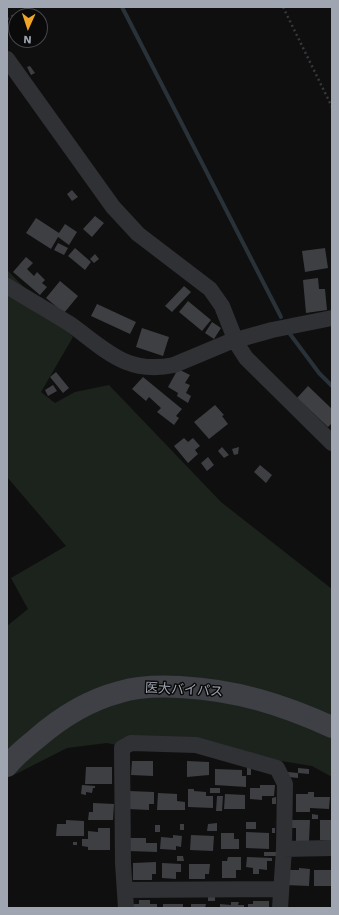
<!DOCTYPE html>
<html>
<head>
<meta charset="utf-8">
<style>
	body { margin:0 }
	#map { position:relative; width:339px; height:915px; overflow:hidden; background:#0f0f10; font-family:"Work Sans",sans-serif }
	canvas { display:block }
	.frame { position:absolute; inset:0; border:8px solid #a0a6b1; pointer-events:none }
	.north { position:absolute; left:8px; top:8px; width:40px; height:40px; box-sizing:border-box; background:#0a0a0b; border:1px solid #46484d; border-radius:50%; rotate:183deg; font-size:11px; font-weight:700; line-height:16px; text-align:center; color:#a0a6b1 }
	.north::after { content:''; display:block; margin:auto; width:14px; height:18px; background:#f0a527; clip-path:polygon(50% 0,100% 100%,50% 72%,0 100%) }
</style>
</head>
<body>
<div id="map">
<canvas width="339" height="915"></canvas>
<div class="frame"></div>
<div class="north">N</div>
</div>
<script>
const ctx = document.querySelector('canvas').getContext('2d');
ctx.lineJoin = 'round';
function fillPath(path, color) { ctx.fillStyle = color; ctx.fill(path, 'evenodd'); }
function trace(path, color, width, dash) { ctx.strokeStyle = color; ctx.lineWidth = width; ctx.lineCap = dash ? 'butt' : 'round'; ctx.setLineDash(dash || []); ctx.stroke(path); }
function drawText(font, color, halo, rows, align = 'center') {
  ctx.font = font + ' "Work Sans","Noto Sans JP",sans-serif'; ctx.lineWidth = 3; ctx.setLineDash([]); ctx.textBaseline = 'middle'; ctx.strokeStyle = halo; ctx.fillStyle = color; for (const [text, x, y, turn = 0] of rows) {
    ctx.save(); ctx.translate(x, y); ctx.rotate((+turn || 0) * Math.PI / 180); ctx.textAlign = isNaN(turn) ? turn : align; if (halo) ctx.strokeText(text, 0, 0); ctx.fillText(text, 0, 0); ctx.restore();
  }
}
fillPath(new Path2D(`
	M7 270 73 337 41 392 55 403 75 392 109 385 221 502 332 589V777L312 766 281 761 277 768 235 753 121 746 107 743 67 748 10 777 7 773V626L28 609 11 578 66 546 7 477Z`), '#1c231c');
trace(new Path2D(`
	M122 7 281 317
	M290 334 319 373 332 386`), '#293238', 4);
fillPath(new Path2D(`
	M30 66 35 73 31 75 27 67Z
	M72 190 78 197 72 201 67 194Z
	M95 216 104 223 92 237 83 229Z
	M36 218 59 233 65 224 77 232 69 245 58 237 51 249 26 233Z
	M58 243 68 248 64 255 54 250Z
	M75 248 91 262 85 270 68 256Z
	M325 248 328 268 305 272 302 251Z
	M95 254 99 259 94 263 90 259Z
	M26 257 33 263 27 269 34 276 37 272 45 280 42 283 47 287 40 295 13 272Z
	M318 278 319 289H325L327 310 306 313 303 280Z
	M60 281 78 296 64 313 46 298Z
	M184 286 191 292 172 312 165 306Z
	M188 301 211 320 202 331 179 312Z
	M97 304 136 322 130 334 91 316Z
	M212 322 221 328 214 339 205 333Z
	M142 328 169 337 163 356 136 347Z
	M178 369 190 375 185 383 190 385 186 393 191 396 188 403 177 396 178 393 168 387Z
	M56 372 69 388 63 393 50 377Z
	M143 377 182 409 176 416 179 418 174 425 157 412 161 408 149 397 146 401 132 389Z
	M53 385 57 391 48 396 45 390Z
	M308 386 332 409V423L328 427 297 398Z
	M215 405 224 415 222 416 228 424 209 439 194 422Z
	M184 438 188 442 193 438 200 446 195 450 198 454 188 463 174 446Z
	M222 447 229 455 224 458 218 451Z
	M239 447 238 454 234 455 232 449Z
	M208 457 214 465 207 471 201 463Z
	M260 465 272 475 266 483 254 472Z
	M132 761H153V776L131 775Z
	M187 761 209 762V775L187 777Z
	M86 767H112V784H85Z
	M247 767H251V775H247Z
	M298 768 309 769V774L298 773Z
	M215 769 242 770V776H246V787L215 785Z
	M288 772 298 773V778L288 777Z
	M82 785 95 786V788H93L92 793 86 792V795L81 794Z
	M260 785H275L274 796H262V800L250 799V788H260Z
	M210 788H220V793H210Z
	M188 789H194V791L206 792V796H213V808L188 807Z
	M129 791 154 792V804H149V810L128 809Z
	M308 792H314V797H330L329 809 310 808V812H296V794H308Z
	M158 793 177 794V801L185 802V810H157Z
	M225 794 245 795V809H224Z
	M217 796H223L222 811H216Z
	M276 797V804H272V798Z
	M93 803 114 804 113 820H88L89 812H93Z
	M312 814 318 815V819H312Z
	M66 820 84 821V836H56L57 824H66Z
	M290 820H310L309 841H296V828H290Z
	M320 820H332V841L320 840Z
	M246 822H256V829H246Z
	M217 823V831H207L208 824Z
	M180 824H184V830H180Z
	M155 825H160V832H155Z
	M98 828H110V850H88V847L82 846V839H88V831L98 832Z
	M272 828H275V833H272Z
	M246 832 269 833V849L246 848Z
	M221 833H234V839H239V849H221Z
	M173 835 182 836 181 847 176 846V850L160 849 161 837 173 838Z
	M191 835 214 836 213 851 190 850Z
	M129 838H146V843H157V852L128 851Z
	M73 842H77V845H73Z
	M264 852H276V856H264Z
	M177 856H183L184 861H177Z
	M228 857H241V870H236V878H222V861H227Z
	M247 857 272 858V861H267V870L259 869V874H253V868L246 867Z
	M156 862V874H152V880H133V863Z
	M162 863 181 864V872H176V879L162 878Z
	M189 864H210L209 874H205V879H189Z
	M299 868 310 869 309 886 285 885 286 870H299Z
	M314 870H332V886H314Z
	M208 894H215V901H208Z
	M139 900H150V904H157V908H132V904H139Z
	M253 901H269V908H248V904H253Z
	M231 902H239L238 905H244V908H220V904L231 905Z
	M163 904H183V908H163Z
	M191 904H206L205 908H191Z`), '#3e3f43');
trace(new Path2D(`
	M283 7 332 107
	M7 19 29 7`), '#36383c', 2.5, [2, 3]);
trace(new Path2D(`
	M7 59 113 207 138 234 210 289 222 306 237 344 246 358 332 443
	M7 286C28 299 49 311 70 324 105 349 126 375 174 365L229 342 272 330 332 318
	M284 849 332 848
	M125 890 281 889
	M126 908 123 863 122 748 131 743 196 745 277 768 285 784 284 849 280 908`), '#303135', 16);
trace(new Path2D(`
	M7 766C15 756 26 747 36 739 60 718 89 700 120 692 139 686 160 686 180 687 236 690 281 704 332 727`), '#3e4045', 22);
drawText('13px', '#a0a6b1', '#0a0a0b', [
	["医大バイパス",184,690,3]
]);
</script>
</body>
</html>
